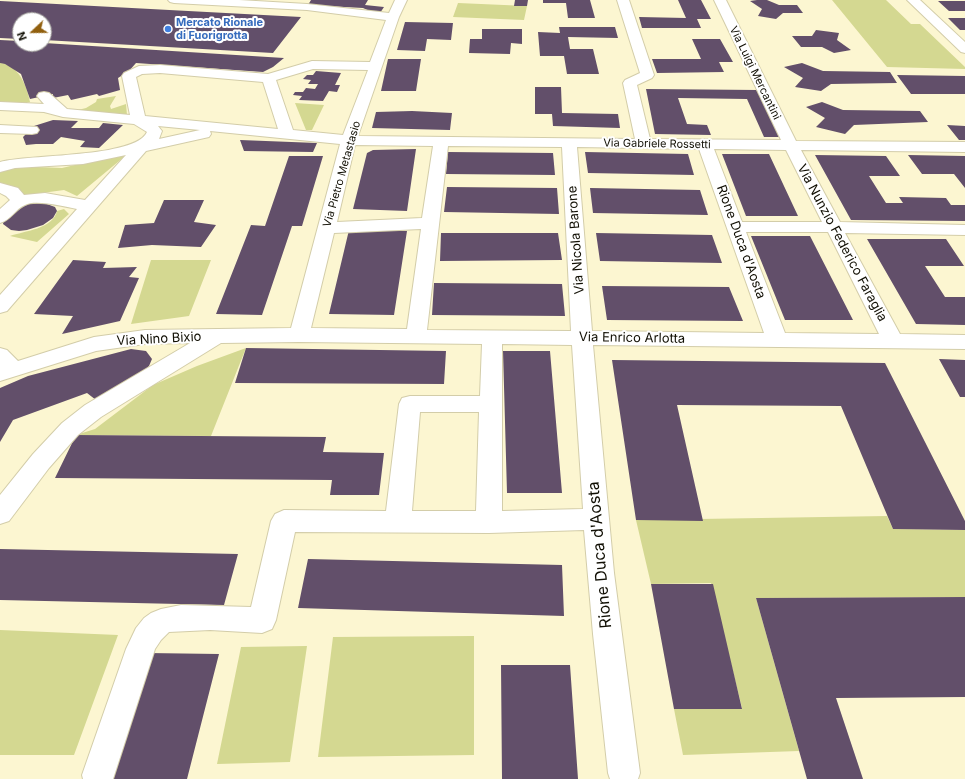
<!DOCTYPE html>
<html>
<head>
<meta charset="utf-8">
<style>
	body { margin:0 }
	#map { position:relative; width:965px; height:779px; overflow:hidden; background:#fcf6d1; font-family:Inter,sans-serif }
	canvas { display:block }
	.north { position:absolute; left:12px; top:12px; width:40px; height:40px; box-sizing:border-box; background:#fff; border:1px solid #a09f9b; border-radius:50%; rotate:248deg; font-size:11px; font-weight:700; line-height:16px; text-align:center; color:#110f04 }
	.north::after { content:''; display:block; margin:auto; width:14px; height:18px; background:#91600f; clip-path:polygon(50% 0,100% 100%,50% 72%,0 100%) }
</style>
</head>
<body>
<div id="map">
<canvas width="965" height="779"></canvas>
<div class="north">N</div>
</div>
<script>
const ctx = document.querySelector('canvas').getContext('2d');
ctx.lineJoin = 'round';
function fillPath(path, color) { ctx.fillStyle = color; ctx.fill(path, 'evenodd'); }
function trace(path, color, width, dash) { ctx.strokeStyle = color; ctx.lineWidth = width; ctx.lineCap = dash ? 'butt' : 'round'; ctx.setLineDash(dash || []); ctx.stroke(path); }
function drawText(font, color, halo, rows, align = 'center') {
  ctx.font = font + ' Inter,sans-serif'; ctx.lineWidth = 4; ctx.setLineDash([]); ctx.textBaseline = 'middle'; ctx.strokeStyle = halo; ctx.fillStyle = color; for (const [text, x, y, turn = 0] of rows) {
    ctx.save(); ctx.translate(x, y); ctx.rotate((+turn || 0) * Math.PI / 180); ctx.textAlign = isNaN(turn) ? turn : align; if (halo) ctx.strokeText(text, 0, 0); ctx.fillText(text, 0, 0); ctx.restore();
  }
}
fillPath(new Path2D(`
	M832 0H886L911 24H920L965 67V69L887 67Z
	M458 3 527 6 524 20 453 17Z
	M0 63C19 65 27 86 30 102L23 104 0 102Z
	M116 96 110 106 111 109 126 104 127 115 70 112 86 108 96 102 97 99Z
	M295 103 324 105 312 130H306Z
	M130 152 77 196 64 190 27 195 19 194 0 184V170L13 166 62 168Z
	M64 209 69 214 37 242 10 236C24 231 53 229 57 211Z
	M151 260H211L189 316 131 324Z
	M246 348 211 436 76 435 95 429 153 385 197 366Z
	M887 516 893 529 965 530V597L756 598 799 751 683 755 674 709 742 708 711 583 651 584 636 520Z
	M0 630 118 635 74 755H0Z
	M474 636V755L318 757 333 637Z
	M307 646 290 762 217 764 241 647Z`), '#d4d891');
fillPath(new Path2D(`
	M311 0H368L365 5 384 7 380 13H374L363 8 308 5Z
	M515 0H528L527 6H514Z
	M543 0H590L595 18H568L566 3H543Z
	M678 0H701L711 19H697L701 28H642L639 17 686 18Z
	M757 0H767L779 5H797L803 13H783L776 19 758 16 762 9 750 1Z
	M0 1 301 17 273 53 44 40V20H20V39L0 38Z
	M938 1H965V11H949Z
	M948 18H965V30H960Z
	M405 22 453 23 451 40 427 39 425 51 397 50Z
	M559 27H615L618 38 568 37 570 49H593L599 74H567L564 56H540L538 32 560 33Z
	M482 29H522V44L511 43 510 54 469 53 470 39H482Z
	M816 30 839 33 837 40 851 50 834 53 822 47H801L792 36H812Z
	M692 39H720L733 62H719L724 72 657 73 652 59H701Z
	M0 40 20 41V44H44V43L284 58 273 67 263 72 136 63 129 71 118 78 120 90 99 96 97 94 71 100 68 95 53 98V94L30 99 21 74 5 64 0 63Z
	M388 59H421L416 91H381Z
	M802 63 823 71 890 72 897 83 831 84 821 91 795 87 803 78 784 67Z
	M316 71 341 73 335 85H340L337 92 329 91 323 101 299 100 302 96 293 95 295 92H303L306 88 315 89 318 84H308L311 80 303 79 307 75H313Z
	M897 75 965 76V94H911Z
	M535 87H561L562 113 618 114 620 128 553 126 552 114H535Z
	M646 89 758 90 779 137H764L747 99 678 98 687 124 707 125 711 135 655 134Z
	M822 102 843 110 920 111 928 122 854 125 845 134 816 127 825 118 806 107Z
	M412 111 452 113 450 130 372 128 376 112Z
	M53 120 78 121 71 128H99L103 123 123 125 99 148 80 147 85 141 61 137 53 144H36L26 145 23 137 34 126Z
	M947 125 965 126V140H959Z
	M240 140 317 143 313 152 244 151Z
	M416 149 407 211 353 209 367 153 373 150Z
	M448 152 553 153 555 175 446 174Z
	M585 152 688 154 694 175 588 173Z
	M722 154H769L798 216H746Z
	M815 155 886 156 900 176H869L886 203H903L899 197 946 198 951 205H965V221L851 220Z
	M908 155 965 156V188L954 174H922Z
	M289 156H323L302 226H292L262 315 216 314 251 225 265 226Z
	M447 187 557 188 559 214 444 212Z
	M590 188 700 190 708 215 593 213Z
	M164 200H204L194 222 216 225 201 247 152 245 118 248 125 225 154 223Z
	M44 203 55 207 57 211 53 218 43 225 27 230 19 231 11 230 3 224 4 219 20 207 28 204Z
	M349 230 407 231 394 315 329 314Z
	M441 233H558L562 260 440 261Z
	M596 233 712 235 722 263 600 261Z
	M751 236H810L853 320H785Z
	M867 239H946L964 266H925L945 297H965V325L916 324Z
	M73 260 106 262 103 268 137 267 129 277 139 278 120 321 62 334 73 316 34 314Z
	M434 283 562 284 565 316 432 315Z
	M602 286 729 287 743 321 607 320Z
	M246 348 446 351 444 384 235 383Z
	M131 349 146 351 152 359 149 366 137 378 96 400 87 393 13 420 0 442V388L28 376Z
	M503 351H550L562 493H507Z
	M939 359 965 360V397H960Z
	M612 360 885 363 965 521V530L893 529 841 406 677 405 703 521 636 520Z
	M76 435 326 437 323 452 384 453 379 495H330L332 480 55 478Z
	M0 549 238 554 224 605 0 600Z
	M308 559 562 565 564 616 298 608Z
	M651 584H713L742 709H674Z
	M965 597V697L836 698 863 779H807L756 598Z
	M147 653 219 654 187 779H107Z
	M501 665H570L578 779H502Z`), '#624f6a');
const minor = new Path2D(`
	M168 0H239L307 4 389 13 395 0H407L399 17 358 136 635 139 623 83 625 80 640 73 617 0H629L654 75 652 78 637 85 650 139 781 140 714 0H726L796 141 965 142V152L801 150 840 222 965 225V235L845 233 900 334 965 335V349L593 345 614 573 640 773 638 779H610L608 773 593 634 584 530 489 533 295 532 276 620 272 629 262 633 210 630 169 632 161 640 155 649 113 779H83L82 775 126 649 136 628 144 618 151 613 161 609 181 605 251 607 271 521 275 514 284 510 386 511 399 404 402 398 410 396H480L482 344 299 342 221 343 101 417 78 435 49 468 9 521 0 524V495L33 454 62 423 85 405 190 343 145 344 96 351 0 381V348L7 350 18 361 94 337 145 330 291 328 340 144 210 131 211 134 209 137 146 151 7 311 0 313V295L77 209C65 207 36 199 25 205 15 209 11 220 0 223V209L10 200 6 196 0 193V183L18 188 24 195 45 193 85 200 126 155 83 164 15 168 0 172V162C28 154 136 158 147 132L134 124 63 117 44 112 0 110V102L44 104 37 96 39 93 44 92 49 93 67 109 130 115 122 76 124 73 139 66 160 65 268 74 312 61 370 62 386 20 307 10 174 3 170 2ZM313 69 368 70 343 135 293 130 276 80ZM160 73 263 82 278 129 145 116 136 77 142 74ZM158 126 200 130 159 139 162 131ZM355 145 433 146 422 218 337 222ZM448 146 562 147 571 331 427 330ZM577 147 699 149 764 333 592 331ZM714 149 786 150 822 222H742ZM421 229 407 329 311 328 334 233ZM746 232H828L879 334 785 333ZM502 344 572 345 583 509 502 511ZM420 412H479L476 511H412Z
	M907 0H920L965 42V53L961 52Z
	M0 125 37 127 39 130 37 133 32 134 0 133Z`);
trace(minor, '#d3cda9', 2);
fillPath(minor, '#fff');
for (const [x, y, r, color] of [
	[168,29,4,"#3f7fe0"]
]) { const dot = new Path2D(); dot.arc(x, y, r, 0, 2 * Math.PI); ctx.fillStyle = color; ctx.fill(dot); trace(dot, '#fff', 1.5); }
drawText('bold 11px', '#366cbe', '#fff', [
	["Mercato Rionale",176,23],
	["di Fuorigrotta",176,36]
], 'left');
drawText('11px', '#110f04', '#fff', [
	["Via Luigi Mercantini",755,73,64],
	["Via Gabriele Rossetti",657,144,1],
	["Via Pietro Metastasio",342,174,-74]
]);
drawText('13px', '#110f04', '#fff', [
	["Via Nicola Barone",576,240,-94],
	["Rione Duca d'Aosta",741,242,70],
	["Via Nunzio Federico Faraglia",842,243,62],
	["Via Enrico Arlotta",632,338,1],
	["Via Nino Bixio",159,339,-3]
]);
drawText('16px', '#110f04', '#fff', [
	["Rione Duca d'Aosta",600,555,-95]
]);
</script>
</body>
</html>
